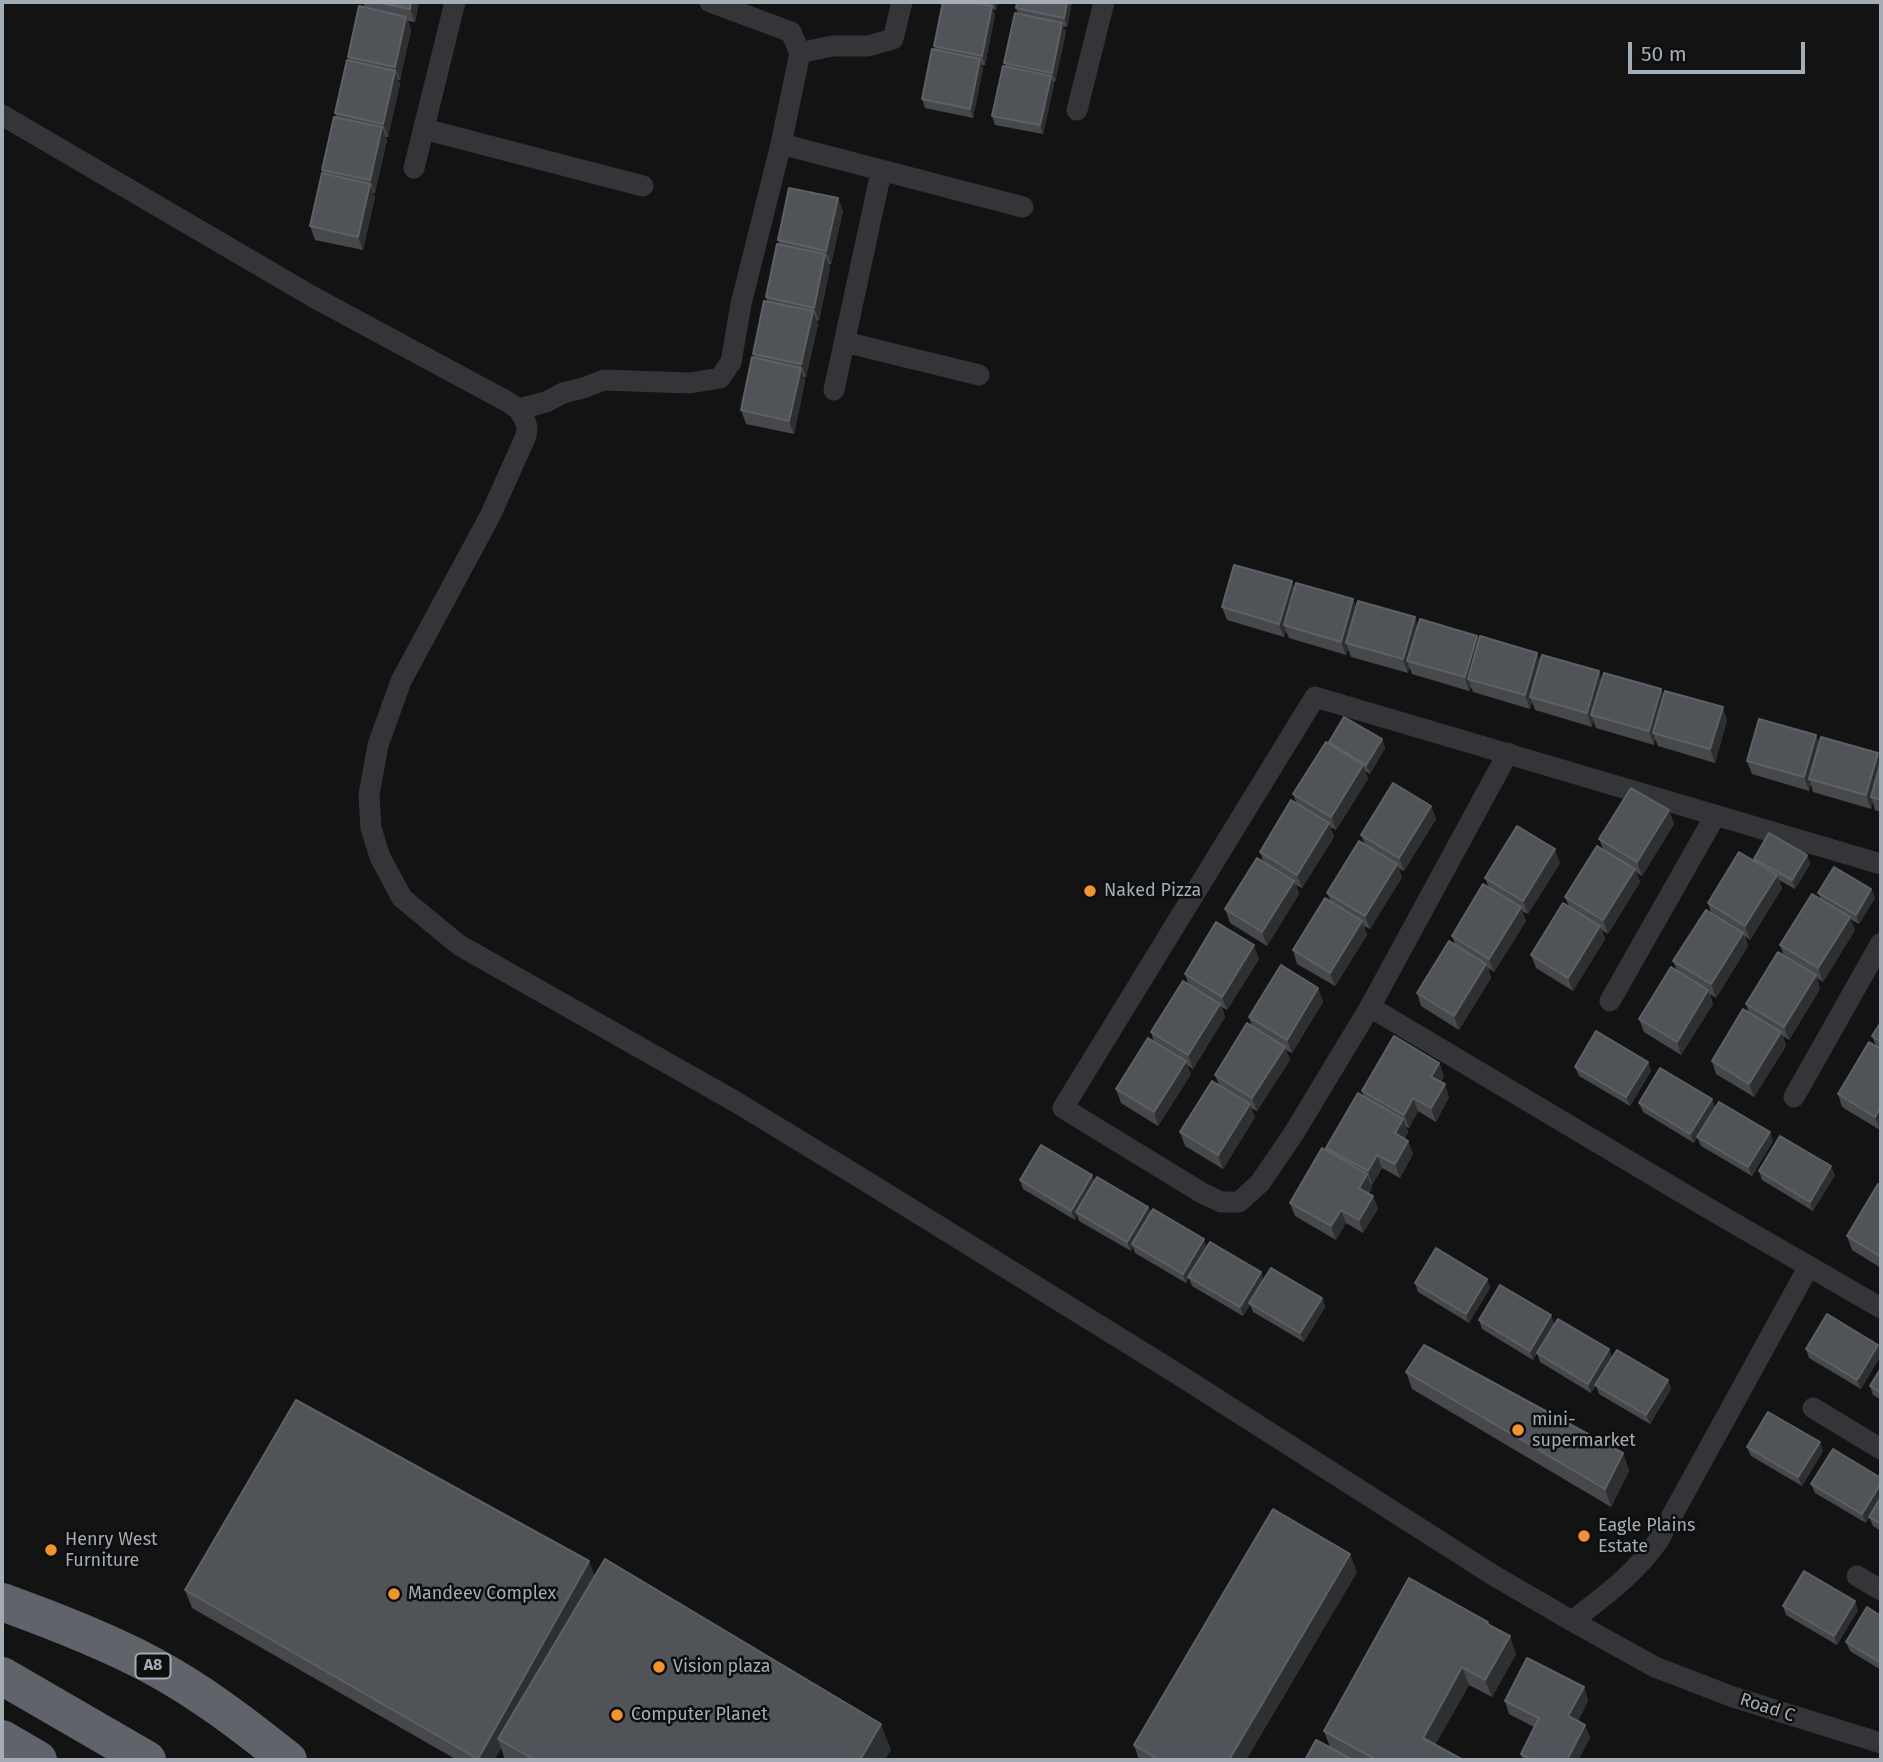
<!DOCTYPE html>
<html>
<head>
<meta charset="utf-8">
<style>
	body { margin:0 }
	#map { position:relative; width:1883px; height:1762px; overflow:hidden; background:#131314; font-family:"Fira Sans",sans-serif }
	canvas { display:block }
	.frame { position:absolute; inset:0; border:4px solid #a4acb5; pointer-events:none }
	.scale { position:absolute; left:1628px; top:42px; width:177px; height:32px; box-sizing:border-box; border:4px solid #a4acb5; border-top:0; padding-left:9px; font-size:21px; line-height:24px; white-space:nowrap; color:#a4acb5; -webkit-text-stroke:5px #0e0e0f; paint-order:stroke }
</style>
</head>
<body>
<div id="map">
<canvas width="1883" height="1762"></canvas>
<div class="frame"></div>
<div class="scale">50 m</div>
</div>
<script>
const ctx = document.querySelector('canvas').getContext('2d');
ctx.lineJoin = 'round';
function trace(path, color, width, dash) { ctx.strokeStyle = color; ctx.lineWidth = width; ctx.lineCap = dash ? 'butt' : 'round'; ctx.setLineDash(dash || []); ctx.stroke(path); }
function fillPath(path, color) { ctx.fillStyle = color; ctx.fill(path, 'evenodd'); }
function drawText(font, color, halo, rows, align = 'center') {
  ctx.font = font + ' "Fira Sans",sans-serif'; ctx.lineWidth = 5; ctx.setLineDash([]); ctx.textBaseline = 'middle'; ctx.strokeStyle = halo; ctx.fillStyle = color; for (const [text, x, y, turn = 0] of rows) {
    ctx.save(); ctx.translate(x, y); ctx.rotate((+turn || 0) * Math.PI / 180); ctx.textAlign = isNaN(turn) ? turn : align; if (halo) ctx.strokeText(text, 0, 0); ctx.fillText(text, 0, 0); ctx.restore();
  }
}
trace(new Path2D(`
	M800 53 832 46H868L893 39 902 2
	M1077 110 1104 2
	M2 115 315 298 508 402 518 409 524 418 527 427 526 436 490 516 401 681 378 745 369 795 371 828 380 857 402 898 459 945 736 1102 869 1183 1176 1373 1493 1575 1572 1621 1655 1667 1733 1697 1881 1743
	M424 129 643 186
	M781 144 1023 207
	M414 168 455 2
	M845 342 979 375
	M834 390 881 172
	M518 409 546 402 563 393 583 388 604 380 690 383 720 378 731 362 741 304 781 144 800 53 791 32 710 2
	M1508 753 1370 1007 1706 1207 1881 1308
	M1610 1001 1715 816
	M1370 1007 1294 1133 1260 1183 1239 1202H1221L1202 1193 1063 1108 1315 697 1881 864
	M1794 1097 1881 943
	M1813 1408 1881 1449
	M1857 1576 1881 1590
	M1572 1621C1603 1597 1635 1574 1658 1541L1809 1266`), '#343539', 21);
trace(new Path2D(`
	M2 1602C52 1620 104 1640 151 1665 200 1691 244 1725 288 1760
	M2 1676 147 1760
	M2 1739 38 1760`), '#60646a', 38);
fillPath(new Path2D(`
	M363 2H419L415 22 408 21 411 30 400 80H398L400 84 388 137H385L387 140 375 193H373L375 197 363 250 315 240 310 226 323 174 322 170 336 117 335 113 349 61 348 57 365 8Z
	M943 2H998L996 10 993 9 995 15 985 65H982L983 68 973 118 925 108 922 99 935 50 934 46Z
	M1017 2H1072L1067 27 1063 26 1066 32 1055 82H1053L1054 85 1043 134 995 125 992 116 1006 66 1004 63 1018 14 1016 8Z
	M838 198 843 211 831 264H829L830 268 819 321 816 320 818 324 806 377H804L805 381 794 434 746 424 741 410 754 357 753 354 767 301 766 297 779 244 778 240Z
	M1295 589 1353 599 1356 607 1479 641 1537 653 1540 661 1602 679 1661 689 1664 696 1727 720 1715 763 1658 746 1655 739 1654 745 1596 728 1593 720 1592 727 1535 710 1532 702 1530 709 1473 692 1471 687 1469 691 1412 674 1409 667 1408 673 1351 657 1348 649 1346 655 1289 638 1286 631 1284 637 1227 620 1222 607Z
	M1816 735 1819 743 1881 761V812L1875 810 1873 802 1871 809 1813 792 1811 784 1809 791 1752 774 1747 761Z
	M1382 739 1385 748 1370 774 1365 771 1368 779 1336 830 1330 827 1334 837 1302 888 1296 885 1299 894 1267 946 1230 923 1225 909 1263 861 1260 852 1297 804 1293 794 1330 745 1329 742Z
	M1431 806 1436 819 1404 871 1398 868 1402 877 1370 929 1364 926 1367 935 1335 986 1297 964 1293 950 1331 902 1327 893 1365 845 1361 835Z
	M1669 810 1674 824 1642 876 1636 872 1640 882 1608 934 1602 930 1605 939 1573 991 1536 968 1531 955 1569 907 1565 897 1603 849 1599 839Z
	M1807 855 1810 864 1795 889 1779 880 1782 888 1750 940 1745 936 1748 946 1716 998 1710 994 1713 1004 1681 1055 1644 1032 1639 1019 1677 971 1673 961 1711 913 1708 903 1755 861 1754 859Z
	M1560 863 1528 914 1522 911 1526 921 1494 972 1488 968 1491 978 1459 1030 1421 1006 1417 993 1455 945 1452 936 1489 888 1485 878Z
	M1871 889 1875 898 1859 924 1850 919 1855 930 1823 982 1817 978 1820 989 1789 1040 1783 1036 1786 1046 1754 1097 1716 1074 1712 1061 1749 1013 1746 1004 1784 956 1780 945 1821 899 1818 893Z
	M1259 959 1227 1010 1222 1007 1225 1017 1193 1069 1187 1065 1191 1074 1158 1126 1121 1103 1116 1089 1154 1042 1151 1032 1188 984 1185 974Z
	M1318 988 1323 1002 1292 1053 1286 1050 1290 1060 1257 1111 1251 1108 1255 1117 1223 1169 1185 1146 1180 1132 1219 1085 1215 1075 1252 1027 1249 1017Z
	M1881 1022V1128L1880 1130 1842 1107 1838 1094 1876 1046 1872 1036Z
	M1648 1062 1651 1071 1630 1106 1579 1076 1575 1067Z
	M1439 1063 1444 1076 1441 1082 1449 1097 1436 1122 1418 1111 1409 1128 1406 1127 1408 1132 1405 1138 1408 1141 1413 1154 1400 1178 1382 1168 1372 1185 1371 1184 1372 1188 1369 1193 1373 1196 1378 1209 1363 1233 1346 1223 1336 1240 1295 1216 1290 1203 1327 1151 1326 1148 1364 1097 1362 1091Z
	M1712 1099 1715 1108 1694 1143 1643 1112 1639 1103Z
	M1697 1137 1773 1141 1752 1176 1701 1146Z
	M1759 1171 1835 1175 1813 1211 1762 1180Z
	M1020 1180 1094 1181 1148 1207 1151 1213 1264 1280 1322 1298 1325 1307 1304 1342 1253 1312 1250 1305 1243 1316 1192 1286 1189 1278 1186 1283 1135 1253 1133 1247 1131 1251 1079 1221 1077 1215 1075 1220 1023 1189Z
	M1881 1186V1268L1852 1250 1847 1236Z
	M1487 1279 1490 1288 1469 1323 1418 1292 1415 1283Z
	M1551 1315 1554 1324 1609 1349 1612 1357 1668 1380 1671 1389 1650 1424 1599 1394 1596 1385 1591 1393 1540 1362 1537 1353 1533 1360 1482 1329 1479 1320Z
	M1878 1345 1881 1355 1861 1389 1809 1358 1806 1349Z
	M1881 1368V1400L1873 1395 1870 1386Z
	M1406 1372 1623 1453 1629 1471 1611 1507 1412 1389Z
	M1747 1447 1823 1451 1802 1486 1751 1456Z
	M1811 1484 1881 1497V1531L1873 1526 1869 1517 1866 1523 1815 1493Z
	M1357 1572 1246 1760H1139L1134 1745Z
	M595 1576 891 1750 884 1760H505L501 1748 494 1760H457L192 1608 185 1590Z
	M1783 1606 1858 1610 1837 1645 1786 1615Z
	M1881 1616V1670L1850 1651 1846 1642Z
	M1489 1625 1516 1654 1492 1697 1469 1685 1435 1745 1463 1760H1305L1330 1747 1324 1731Z
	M1584 1687 1588 1701 1578 1721 1585 1725 1590 1738 1578 1760H1523L1521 1754 1534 1727 1509 1714 1505 1701Z`), '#46484c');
fillPath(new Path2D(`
	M411 2H419L415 22 410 9Z
	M993 2H998L996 10Z
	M1067 2H1072L1067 27 1064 18Z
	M992 6 995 15 985 65 982 56Z
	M406 17 411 30 400 80 395 67Z
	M1062 23 1066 32 1055 82 1052 73Z
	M980 59 983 68 973 118 970 109Z
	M395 71 400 84 388 137 383 124Z
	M1051 76 1054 85 1043 134 1040 125Z
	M382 127 387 140 375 193 370 180Z
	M370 184 375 197 363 250 358 237Z
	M838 198 843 211 831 264 826 251Z
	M825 254 830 268 819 321 814 308Z
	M813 311 818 324 806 377 801 364Z
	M801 368 805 381 794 434 789 421Z
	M1292 581 1297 595 1284 625 1286 631 1284 637 1279 624Z
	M1353 599 1358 613 1346 643 1348 649 1346 655 1341 642Z
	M1415 617 1420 631 1407 661 1409 667 1408 673 1403 659Z
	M1477 636 1482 649 1468 679 1471 687 1469 691 1465 677Z
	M1537 653 1542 667 1530 697 1532 702 1530 709 1525 695Z
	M1599 671 1604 685 1591 715 1593 720 1592 727 1587 713Z
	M1661 689 1666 703 1653 733 1655 739 1654 745 1649 731Z
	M1723 707 1727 720 1715 763 1710 749Z
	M1816 735 1821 749 1809 779 1811 784 1809 791 1804 777Z
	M1382 739 1385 748 1370 774 1366 765Z
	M1878 753 1881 762 1871 797 1873 802 1871 809 1866 795Z
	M1363 765 1368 779 1336 830 1331 817Z
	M1431 806 1436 819 1404 871 1399 858Z
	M1669 810 1674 824 1642 876 1637 862Z
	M1329 823 1334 837 1302 888 1297 875Z
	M1555 849 1560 863 1528 914 1523 901Z
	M1807 855 1810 864 1795 889 1792 880Z
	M1397 864 1402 877 1370 929 1365 916Z
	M1635 869 1640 882 1608 934 1603 920Z
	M1777 875 1782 888 1750 940 1745 926Z
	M1294 881 1299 894 1267 946 1262 932Z
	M1871 889 1875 898 1859 924 1856 915Z
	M1521 907 1526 921 1494 972 1489 959Z
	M1850 917 1855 930 1823 982 1818 968Z
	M1362 921 1367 935 1335 986 1330 973Z
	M1600 926 1605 939 1573 991 1568 978Z
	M1743 933 1748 946 1716 998 1711 984Z
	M1254 945 1259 959 1227 1010 1222 997Z
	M1486 964 1491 978 1459 1030 1454 1016Z
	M1816 975 1820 989 1789 1040 1784 1027Z
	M1318 988 1323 1002 1292 1053 1287 1040Z
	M1708 990 1713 1004 1681 1055 1677 1042Z
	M1220 1004 1225 1017 1193 1069 1188 1055Z
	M1781 1032 1786 1046 1754 1097 1749 1084Z
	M1285 1047 1290 1060 1257 1111 1252 1098Z
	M1186 1061 1191 1074 1158 1126 1154 1112Z
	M1648 1062 1651 1071 1630 1106 1626 1097Z
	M1439 1063 1444 1076 1436 1090 1431 1077Z
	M1445 1084 1449 1097 1436 1122 1431 1108Z
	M1413 1098 1418 1111 1409 1128 1404 1115Z
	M1712 1099 1715 1108 1694 1143 1690 1134Z
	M1250 1104 1255 1117 1223 1169 1218 1155Z
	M1881 1107V1128L1880 1130 1875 1117Z
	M1403 1119 1408 1132 1400 1146 1395 1133Z
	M1770 1132 1773 1141 1752 1176 1748 1167Z
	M1408 1141 1413 1154 1400 1178 1395 1164Z
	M1377 1155 1382 1168 1372 1185 1368 1171Z
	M1831 1166 1835 1175 1813 1211 1810 1202Z
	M1367 1174 1372 1188 1364 1202 1359 1188Z
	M1092 1175 1096 1184 1076 1212 1077 1215 1075 1220 1071 1211Z
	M1373 1196 1378 1209 1363 1233 1359 1220Z
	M1148 1207 1152 1216 1132 1244 1133 1247 1131 1251 1127 1242Z
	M1341 1210 1346 1223 1336 1240 1331 1226Z
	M1204 1239 1207 1248 1186 1283 1183 1274Z
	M1261 1272 1264 1281 1249 1303 1250 1305 1243 1316 1240 1307Z
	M1487 1279 1490 1288 1469 1323 1466 1314Z
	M1322 1298 1325 1307 1304 1342 1300 1333Z
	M1551 1315 1554 1324 1533 1360 1530 1351Z
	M1878 1345 1881 1355 1861 1389 1857 1380Z
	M1609 1349 1612 1358 1591 1393 1588 1384Z
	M1668 1380 1671 1389 1650 1424 1646 1415Z
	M1820 1442 1823 1451 1802 1486 1798 1477Z
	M1623 1453 1629 1471 1611 1507 1605 1489Z
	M1881 1483V1497L1866 1523 1862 1514Z
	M1350 1554 1357 1572 1246 1760H1229Z
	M589 1561 596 1579 498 1739 501 1748 494 1760H479L478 1759Z
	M1855 1601 1858 1610 1837 1645 1834 1636Z
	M1510 1636 1516 1654 1492 1697 1485 1680Z
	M1462 1667 1469 1685 1429 1756 1423 1738Z
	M1584 1687 1588 1701 1573 1730 1568 1716Z
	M881 1724 891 1750 884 1760H860Z
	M1585 1725 1590 1738 1578 1760H1567Z`), '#2d2f31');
const building = new Path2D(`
	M376 2H411L410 9Z
	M943 2H969L992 6 982 56 934 46Z
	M1017 2H1067L1064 18 1016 8Z
	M359 6 406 17 395 67 348 57Z
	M1015 13 1062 23 1052 73 1004 63Z
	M932 49 980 59 970 109 922 99Z
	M347 60 395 71 383 124 335 113Z
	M1003 66 1051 76 1040 125 992 116Z
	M334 117 382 127 370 180 322 170Z
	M322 173 370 184 358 237 310 226Z
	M789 188 838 198 826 251 778 240Z
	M777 244 825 254 814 308 766 297Z
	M764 301 813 311 801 364 753 354Z
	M752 357 801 368 789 421 741 410Z
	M1234 565 1292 581 1279 624 1222 607Z
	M1296 583 1353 599 1341 642 1284 625Z
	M1358 601 1415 617 1403 659 1346 643Z
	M1420 619 1477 636 1465 677 1407 661Z
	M1480 636 1537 653 1525 695 1468 679Z
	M1542 655 1599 671 1587 713 1530 697Z
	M1604 673 1661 689 1649 731 1591 715Z
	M1665 691 1723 707 1710 749 1653 733Z
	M1344 717 1382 739 1366 765 1329 742Z
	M1759 719 1816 735 1804 777 1747 761Z
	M1821 737 1878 753 1866 795 1809 779Z
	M1326 742 1363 765 1331 817 1293 794Z
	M1881 761V800L1871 797Z
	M1393 783 1431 806 1399 858 1361 835Z
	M1631 788 1669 810 1637 862 1599 839Z
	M1291 800 1329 823 1297 875 1260 852Z
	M1517 826 1555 849 1523 901 1485 878Z
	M1769 833 1807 855 1792 880 1754 859Z
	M1359 841 1397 864 1365 916 1327 893Z
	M1597 846 1635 869 1603 920 1565 897Z
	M1739 852 1777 875 1745 926 1708 903Z
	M1257 858 1294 881 1262 932 1225 909Z
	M1834 867 1871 889 1856 915 1818 893Z
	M1483 884 1521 907 1489 959 1452 936Z
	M1812 894 1850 917 1818 968 1780 945Z
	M1325 898 1362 921 1330 973 1293 950Z
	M1563 903 1600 926 1568 978 1531 955Z
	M1706 910 1743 933 1711 984 1673 961Z
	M1216 922 1254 945 1222 997 1185 974Z
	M1449 941 1486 964 1454 1016 1417 993Z
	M1778 952 1816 975 1784 1027 1746 1004Z
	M1281 965 1318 988 1287 1040 1249 1017Z
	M1671 967 1708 990 1677 1042 1639 1019Z
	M1183 981 1220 1004 1188 1055 1151 1032Z
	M1743 1009 1781 1032 1749 1084 1712 1061Z
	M1881 1022V1042L1872 1036Z
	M1247 1023 1285 1047 1252 1098 1215 1075Z
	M1596 1031 1648 1062 1626 1097 1575 1067Z
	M1394 1036 1439 1063 1431 1077 1445 1084 1431 1108 1413 1098 1404 1115 1362 1091Z
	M1148 1038 1186 1061 1154 1112 1116 1089Z
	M1869 1042 1881 1049V1107L1875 1117 1838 1094Z
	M1660 1068 1712 1099 1690 1134 1639 1103Z
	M1212 1081 1250 1104 1218 1155 1180 1132Z
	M1358 1093 1403 1119 1395 1133 1408 1141 1395 1164 1377 1155 1368 1171 1326 1148Z
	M1719 1102 1770 1132 1748 1167 1697 1137Z
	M1780 1136 1831 1166 1810 1202 1759 1171Z
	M1041 1145 1092 1175 1071 1211 1020 1180Z
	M1322 1148 1367 1174 1359 1188 1373 1196 1359 1220 1341 1210 1331 1226 1290 1203Z
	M1097 1177 1148 1207 1127 1242 1076 1212Z
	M1878 1184 1881 1186V1257L1847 1236Z
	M1153 1209 1204 1239 1183 1274 1132 1244Z
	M1210 1242 1261 1272 1240 1307 1188 1277Z
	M1436 1248 1487 1279 1466 1314 1415 1283Z
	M1271 1268 1322 1298 1300 1333 1249 1303Z
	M1500 1285 1551 1315 1530 1351 1479 1320Z
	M1827 1314 1878 1345 1857 1380 1806 1349Z
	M1558 1319 1609 1349 1588 1384 1537 1353Z
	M1424 1345 1623 1453 1605 1489 1406 1372Z
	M1617 1350 1668 1380 1646 1415 1595 1385Z
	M1881 1368V1393L1870 1386Z
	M296 1400 589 1561 478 1759 185 1590Z
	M1768 1412 1820 1442 1798 1477 1747 1447Z
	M1833 1449 1881 1478V1483L1862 1514 1811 1484Z
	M1881 1497V1524L1869 1517Z
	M1273 1509 1350 1554 1229 1760H1159L1134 1745Z
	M605 1559 881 1724 860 1760H535L498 1739Z
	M1804 1571 1855 1601 1834 1636 1783 1606Z
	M1409 1578 1488 1622 1487 1624 1510 1636 1485 1680 1462 1667 1423 1738 1463 1760H1377L1324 1731Z
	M1867 1607 1881 1616V1663L1846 1642Z
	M1527 1658 1584 1687 1568 1716 1585 1725 1567 1760H1533L1521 1754 1539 1718 1505 1701Z
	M1316 1740 1353 1760H1305Z`);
fillPath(building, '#505357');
trace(building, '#5d6166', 2);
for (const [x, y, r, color] of [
	[1090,891,7,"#f1932e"],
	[1518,1430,7,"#f1932e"],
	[1584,1536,7,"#f1932e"],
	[51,1550,7,"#f1932e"],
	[394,1594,7,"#f1932e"],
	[659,1667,7,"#f1932e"],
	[617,1715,7,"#f1932e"]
]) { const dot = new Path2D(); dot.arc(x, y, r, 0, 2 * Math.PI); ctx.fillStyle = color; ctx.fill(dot); trace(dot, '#0e0e0f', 2.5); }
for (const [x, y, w] of [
	[153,1666,35]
]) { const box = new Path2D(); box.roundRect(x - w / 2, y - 12.5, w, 25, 5); ctx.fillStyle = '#0e0e0f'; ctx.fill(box); trace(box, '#a4acb5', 2); }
drawText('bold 16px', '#a4acb5', null, [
	["A8",153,1666]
]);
drawText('18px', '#a4acb5', '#0e0e0f', [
	["Naked Pizza",1104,891],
	["mini-",1532,1420],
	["supermarket",1532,1441],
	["Eagle Plains",1598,1526],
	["Estate",1598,1547],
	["Henry West",65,1540],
	["Furniture",65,1561],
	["Mandeev Complex",408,1594],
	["Vision plaza",673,1667],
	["Computer Planet",631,1715]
], 'left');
drawText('18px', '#a4acb5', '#0e0e0f', [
	["Road C",1767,1708,18]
]);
</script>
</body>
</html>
